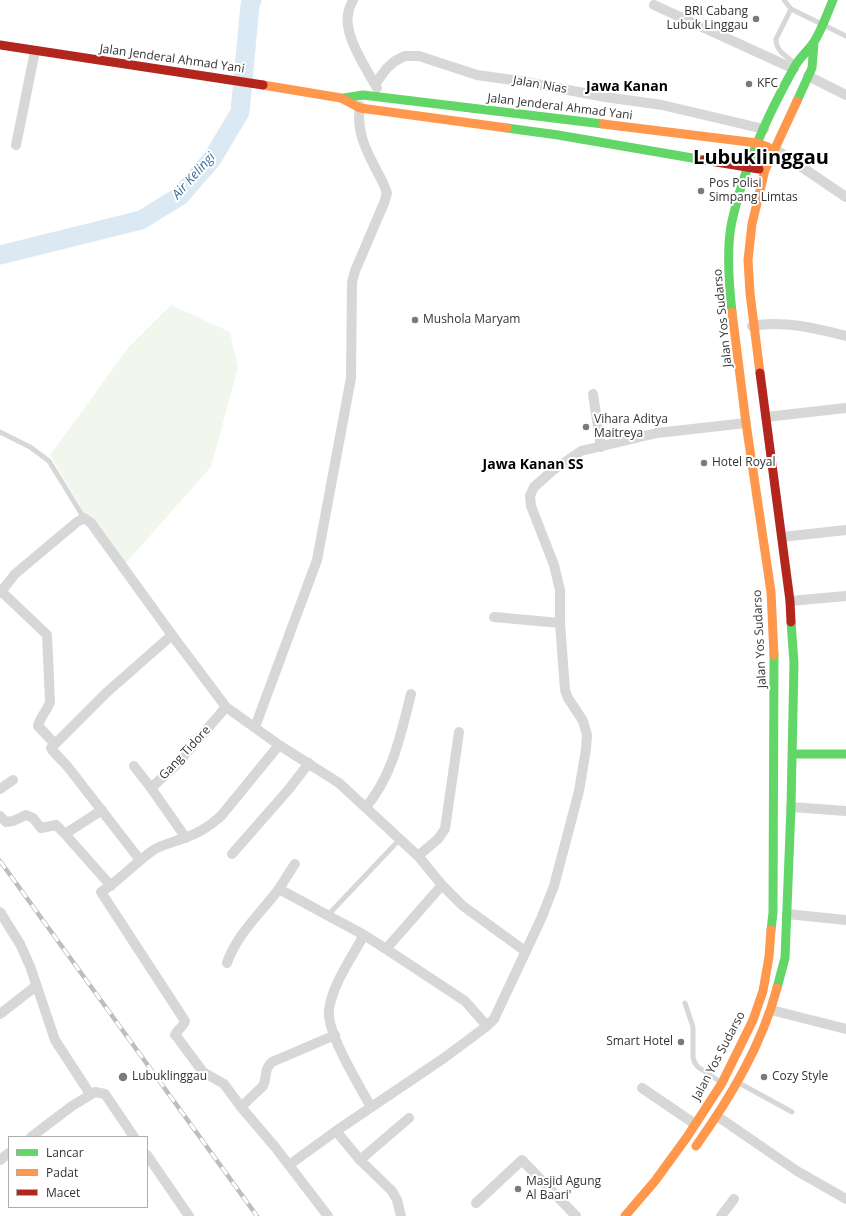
<!DOCTYPE html>
<html>
<head>
<meta charset="utf-8">
<style>
	body { margin:0 }
	#map { position:relative; width:846px; height:1216px; overflow:hidden; background:#fff; font-family:"Open Sans",sans-serif }
	canvas { display:block }
	.legend { position:absolute; left:8px; top:1136px; width:140px; height:72px; box-sizing:border-box; background:#fff; border:1px solid #adadad; margin:0; padding:5px 7px; list-style:none; font-size:12px; color:#333 }
	.legend li { display:flex; align-items:center; gap:8px; height:20px }
	.legend b { width:20px; border:1px solid #adadad }
</style>
</head>
<body>
<div id="map">
<canvas width="846" height="1216"></canvas>
<ul class="legend">
<li><b style="height:5px;background:#63d668"></b>Lancar</li>
<li><b style="height:5px;background:#ff974d"></b>Padat</li>
<li><b style="height:5px;background:#b3261e"></b>Macet</li>
</ul>
</div>
<script>
const ctx = document.querySelector('canvas').getContext('2d');
ctx.lineJoin = 'round';
function fillPath(path, color) { ctx.fillStyle = color; ctx.fill(path, 'evenodd'); }
function trace(path, color, width, dash) { ctx.strokeStyle = color; ctx.lineWidth = width; ctx.lineCap = dash ? 'butt' : 'round'; ctx.setLineDash(dash || []); ctx.stroke(path); }
function drawText(font, color, halo, rows, align = 'center') {
  ctx.font = font + ' "Open Sans",sans-serif'; ctx.lineWidth = 4; ctx.setLineDash([]); ctx.textBaseline = 'middle'; ctx.strokeStyle = halo; ctx.fillStyle = color; for (const [text, x, y, turn = 0] of rows) {
    ctx.save(); ctx.translate(x, y); ctx.rotate((+turn || 0) * Math.PI / 180); ctx.textAlign = isNaN(turn) ? turn : align; if (halo) ctx.strokeText(text, 0, 0); ctx.fillText(text, 0, 0); ctx.restore();
  }
}
fillPath(new Path2D(`
	M171 305 230 332 238 368 211 467 125 564 86 516 50 455 128 348Z`), '#f2f7ee');
trace(new Path2D(`
	M0 255 141 220 180 196 212 159 240 112 250 5 252 0`), '#dbe9f4', 19);
trace(new Path2D(`
	M784 0 791 9 846 36
	M791 9 776 39C776 51 785 55 793 62
	M0 432 30 447 49 461 84 518
	M328 915 400 839
	M685 1003 693 1027V1058L695 1063 698 1067 719 1081
	M739 1083 792 1112`), '#d7d7d7', 5);
trace(new Path2D(`
	M353 0C351 5 348 10 348 15 344 36 367 70 377 88
	M654 5 794 69
	M808 76 846 95
	M375 84 387 68 395 61 405 56H419L477 75 520 81 605 97 662 105 764 129
	M16 145 35 51
	M775 149 846 197
	M752 326C783 320 815 328 846 336
	M593 394 601 447
	M766 417 846 408
	M782 537 846 530
	M1 591 43 631 47 635 50 702C47 711 40 717 38 726L55 744
	M0 593 15 574 77 522 84 518 91 523 172 635 226 707 279 745 339 783 418 856 442 885 463 906 525 951
	M790 601 846 596
	M494 617 560 623
	M255 727 317 560 351 378 352 282 355 271 384 203 387 193 384 185C371 158 355 137 360 106
	M279 745 221 816C211 825 198 834 184 838 174 842 164 844 155 849 135 862 121 880 101 892L185 1021C184 1026 178 1029 175 1035L177 1037 203 1072 224 1084 241 1107 275 1147 328 1216
	M134 766 151 788
	M0 789 13 780
	M366 807C393 775 401 733 411 694
	M791 807 846 811
	M102 810 65 834 111 886
	M0 816 6 822 13 821 26 815 33 818 41 828 56 825 65 834
	M186 838 151 788 176 765 226 707
	M232 854 289 789 309 763
	M418 856 438 839 445 829 459 732
	M140 860 68 767 53 751 51 748 106 693 172 635
	M279 889 364 935 386 949 465 1001 487 1026
	M0 912 20 944 30 966 55 1040 90 1094
	M787 914 846 920
	M364 935C352 957 332 985 329 1010 326 1032 360 1087 371 1107
	M386 949 442 885
	M227 963C237 934 260 914 278 890 284 882 289 872 295 864
	M771 1010 846 1029
	M0 1014 36 986
	M642 1088 695 1124
	M241 1107 263 1086C268 1076 263 1070 272 1062L335 1035
	M717 1116 797 1171 846 1199
	M336 1131 360 1160 392 1191 397 1200 401 1216
	M31 1137 72 1106 95 1092 105 1094 134 1137
	M147 1155 189 1216
	M0 1160 9 1153
	M360 1160 409 1118
	M289 1165 336 1131 444 1058 487 1026 494 1019 541 919 554 886 579 791 586 749 587 735 583 721 568 698 565 690 560 623V590L554 565 531 506 530 496 534 487 552 471 581 451 657 433 746 423
	M476 1203 522 1160 576 1216
	M721 1216 734 1199`), '#d7d7d7', 10);
trace(new Path2D(`
	M344 98 363 95 603 124
	M797 101 812 68 814 42
	M507 128 558 135 704 160
	M732 312C729 285 726 248 732 221 744 166 768 114 795 66 800 57 809 50 814 42 822 29 827 14 833 0
	M792 754H846
	M771 930 773 913 774 655
	M777 988 785 958 791 807 794 663 791 622`), '#63d668', 9);
trace(new Path2D(`
	M263 85 341 98 360 108 507 128
	M603 124 757 143 768 147
	M732 312 746 423 771 592 774 655
	M760 373 750 293 748 260 752 224 765 170 797 101
	M696 1146C730 1098 762 1045 777 988
	M625 1216 655 1181 687 1137 722 1083 753 1020 763 991 769 957 771 930`), '#ff974d', 9);
trace(new Path2D(`
	M0 45 263 85
	M704 160 759 169
	M760 373 790 601 791 622`), '#b3261e', 9);
const rail = new Path2D(`
	M0 861 257 1216`);
trace(rail, '#bebebe', 4.5);
trace(rail, '#fff', 3, [9]);
for (const [x, y, r, color] of [
	[756,19,4,"#7a7a7a"],
	[749,84,4,"#7a7a7a"],
	[701,191,4,"#7a7a7a"],
	[415,320,4,"#7a7a7a"],
	[586,427,4,"#7a7a7a"],
	[704,463,4,"#7a7a7a"],
	[681,1042,4,"#7a7a7a"],
	[123,1077,5,"#7a7a7a"],
	[764,1077,4,"#7a7a7a"],
	[518,1189,4,"#7a7a7a"]
]) { const dot = new Path2D(); dot.arc(x, y, r, 0, 2 * Math.PI); ctx.fillStyle = color; ctx.fill(dot); trace(dot, '#fff', 1.5); }
drawText('12px', '#333', '#fff', [
	["BRI Cabang",748,12,"right"],
	["Lubuk Linggau",748,26,"right"],
	["KFC",757,84],
	["Pos Polisi",709,184],
	["Simpang Limtas",709,198],
	["Mushola Maryam",423,320],
	["Vihara Aditya",594,420],
	["Maitreya",594,434],
	["Hotel Royal",712,463],
	["Smart Hotel",673,1042,"right"],
	["Lubuklinggau",132,1077],
	["Cozy Style",772,1077],
	["Masjid Agung",526,1182],
	["Al Baari'",526,1196]
], 'left');
drawText('12px', '#333', '#fff', [
	["Jalan Jenderal Ahmad Yani",172,59,8],
	["Jalan Nias",540,85,10],
	["Jalan Jenderal Ahmad Yani",560,107,7],
	["Jalan Yos Sudarso",723,318,-96],
	["Jalan Yos Sudarso",760,639,-93],
	["Gang Tidore",185,753,-47],
	["Jalan Yos Sudarso",719,1056,-62]
]);
drawText('italic 13px', '#396d9c', '#fff', [
	["Air Kelingi",194,176,-48]
]);
drawText('bold 14px', '#000', '#fff', [
	["Jawa Kanan",627,87],
	["Jawa Kanan SS",533,465]
]);
drawText('bold 20px', '#000', '#fff', [
	["Lubuklinggau",761,158]
]);
</script>
</body>
</html>
